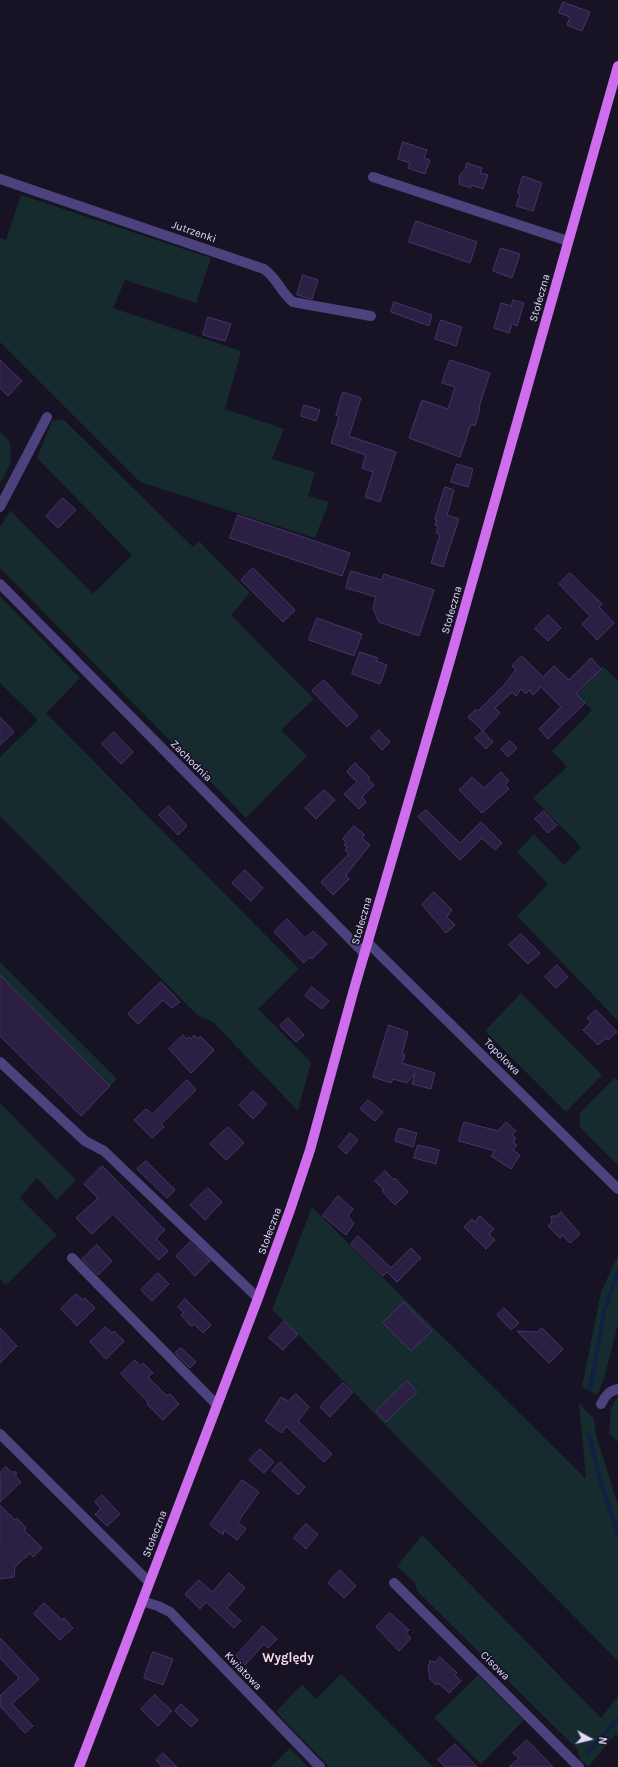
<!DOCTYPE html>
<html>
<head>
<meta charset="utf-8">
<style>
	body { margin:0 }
	#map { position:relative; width:618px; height:1767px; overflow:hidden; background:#171224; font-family:Karla,sans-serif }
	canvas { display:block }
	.north { position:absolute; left:570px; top:1719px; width:40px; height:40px; -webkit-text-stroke:3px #171224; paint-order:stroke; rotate:98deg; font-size:11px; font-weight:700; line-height:16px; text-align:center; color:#e1d9fb }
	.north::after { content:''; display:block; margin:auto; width:14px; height:18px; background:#e1d9fb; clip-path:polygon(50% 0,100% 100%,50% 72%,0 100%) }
</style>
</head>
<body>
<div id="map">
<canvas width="618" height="1767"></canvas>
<div class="north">N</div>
</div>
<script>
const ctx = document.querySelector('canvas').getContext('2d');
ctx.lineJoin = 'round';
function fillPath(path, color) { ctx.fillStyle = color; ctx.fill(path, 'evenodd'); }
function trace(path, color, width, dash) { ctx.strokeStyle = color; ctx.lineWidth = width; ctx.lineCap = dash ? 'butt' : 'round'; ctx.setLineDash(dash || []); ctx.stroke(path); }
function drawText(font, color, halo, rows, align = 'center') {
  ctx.font = font + ' Karla,sans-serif'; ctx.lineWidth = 3.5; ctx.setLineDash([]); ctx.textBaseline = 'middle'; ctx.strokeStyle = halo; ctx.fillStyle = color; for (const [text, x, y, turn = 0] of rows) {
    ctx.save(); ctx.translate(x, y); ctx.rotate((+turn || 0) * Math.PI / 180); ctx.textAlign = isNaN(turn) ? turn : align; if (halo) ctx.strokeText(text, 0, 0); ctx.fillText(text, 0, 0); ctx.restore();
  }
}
fillPath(new Path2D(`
	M21 195 211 258 196 303 125 280 113 308 241 351 225 409 284 429 272 459 315 472 308 496 329 502 315 538 140 482 0 342V238L6 240Z
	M63 419 193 547 199 541 250 593 231 615 314 699 281 730 307 756 246 818 0 568V527L10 510 93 594 132 555 37 458 52 421Z
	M0 432 10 442 11 462 0 484Z
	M0 596 80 678 46 713 299 969 258 1009 311 1062 298 1111 213 1022 197 1015 0 816V757L38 720 0 683Z
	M603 666 618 681V1021L517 916 548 884 517 852 534 834 564 865 581 847 533 798 567 767 552 751 592 710 577 695Z
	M0 962 117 1079 110 1086 0 975Z
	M521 993 602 1075 566 1112 485 1031Z
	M614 1078 618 1081V1166L580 1127V1113Z
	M0 1103 76 1180 57 1200 37 1178 20 1198 57 1235 6 1285 0 1279Z
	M312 1207 586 1479 579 1403 594 1419 596 1435 618 1505V1661L397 1437 298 1334 272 1310Z
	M618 1255V1324L604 1379 597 1395 582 1387 601 1292Z
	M618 1395V1442L609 1434 611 1409Z
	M422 1535 601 1718 618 1696V1736L616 1734 588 1767 580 1759 577 1749 417 1591 415 1583 397 1566Z
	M341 1674 433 1767H329L276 1712 302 1684 316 1699Z
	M478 1675 524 1720 481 1764 434 1718Z
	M290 1748 308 1767H271Z`), '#152b2e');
trace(new Path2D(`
	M590 1390 604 1312 618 1271
	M589 1435 600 1479 618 1534
	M588 1752 618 1719`), '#121e43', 4);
const building = new Path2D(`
	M563 2 590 12 582 31 567 25 570 17 559 13Z
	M403 142 427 150 424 158 430 160 425 174 408 168 410 163 398 159Z
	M467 163 482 168 480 173 488 175 483 189 471 185V188L459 184 460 179 459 176 465 169Z
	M523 176 542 183 533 211 516 206 520 194 518 193Z
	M416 221 477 242 470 263 409 242Z
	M501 248 520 254 512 278 493 271Z
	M303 275 318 280 312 299 297 295Z
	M513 300 524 303 517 326 512 324 509 333 494 328 501 303 511 306Z
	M394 302 432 315 429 326 391 312Z
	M208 317 231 324 225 341 203 335Z
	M441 320 462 327 456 346 435 339Z
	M0 360 22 381 8 396 0 388Z
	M450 360 490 373 479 407 480 408 475 426 471 424 460 457 409 438 422 400 448 409 455 387 442 383Z
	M343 392 361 398 349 436 396 452 380 502 365 497 373 472 362 468 366 455 331 443 339 417 336 415Z
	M304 405 320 410 316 421 301 416Z
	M457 464 473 469 468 487 451 482Z
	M445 487 454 490 447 515 459 519 443 567 431 563 440 535 436 533 438 526 435 525 437 520H435Z
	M63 498 76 510 58 528 46 516Z
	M238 515 350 553 342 576 230 538Z
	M253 568 295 610 283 622 241 580Z
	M351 571 382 580 384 574 434 590 419 636 379 622 373 608 376 597 346 588Z
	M570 573 602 604 599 607 614 623 597 640 582 624 590 616 559 584Z
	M548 615 561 628 548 641 535 629Z
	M317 618 362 634 354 656 309 640Z
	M360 652 378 658 376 661 387 665 380 684 352 674Z
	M522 656 543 677 554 666 569 680 591 658 601 669 576 694 585 703 548 739 539 729 561 707 541 687 533 695 529 690 526 694 521 689 516 696 512 692 495 708 500 713 483 731 468 717 476 709 478 711 504 685 516 670 512 666Z
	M324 680 358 716 347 727 312 691Z
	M0 717 14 732 0 745Z
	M379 730 390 742 382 750 371 738Z
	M483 731 493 742 486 749 475 738Z
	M114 732 133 752 121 764 102 744Z
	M510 741 517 748 508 757 501 749Z
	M355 763 370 778 368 779 374 785 362 797 366 802 359 809 344 794 357 782 347 772Z
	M501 772 509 781 505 785 509 789 482 813 459 790 472 777 484 788Z
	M324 790 335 800 316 819 305 808Z
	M169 806 187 826 178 835 159 815Z
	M426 810 460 843 481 822 502 843 495 850 482 838 460 860 418 817Z
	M544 811 557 825 548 833 535 819Z
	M354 826 365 835 362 838 370 845 346 875 349 879 333 895 321 882 349 854 345 850 347 847 344 845 346 842 343 839Z
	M245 870 263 888 251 901 232 883Z
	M434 892 452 910 447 917 455 925 446 933 422 905Z
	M287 919 305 938 313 931 327 944 312 959 310 957 304 963 274 932Z
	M521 934 540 953 528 964 509 945Z
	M557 965 568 977 556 988 545 977Z
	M0 975 110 1086 81 1116 0 1036Z
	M161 982 180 1002 172 1008 163 1000 138 1024 128 1014Z
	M312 987 329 1001 322 1009 305 996Z
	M596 1010 617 1032 608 1040 606 1038 598 1045 583 1030 591 1022 587 1018Z
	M288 1018 304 1035 296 1042 280 1026Z
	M389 1025 408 1032 402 1054 405 1055 402 1063 435 1073 431 1089 412 1084 415 1073 407 1083 393 1079 391 1083 373 1077Z
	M183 1035 187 1039 189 1037 191 1039 194 1035 198 1039 200 1036 214 1050 191 1073 169 1049Z
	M187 1080 196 1090 161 1124 164 1127 152 1138 134 1120 146 1109 152 1114Z
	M253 1091 267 1104 253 1119 239 1105Z
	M368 1100 383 1112 375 1121 360 1109Z
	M464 1122 498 1131 506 1122 516 1131 512 1135 516 1138 513 1142 517 1145 513 1150 520 1155 511 1169 491 1156 495 1151 459 1141Z
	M228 1127 244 1143 226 1160 210 1144Z
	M399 1128 417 1133 413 1147 395 1141Z
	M350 1133 358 1140 346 1154 339 1147Z
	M418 1145 439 1150 436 1164 414 1158Z
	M146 1161 175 1190 167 1198 137 1169Z
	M102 1166 165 1230 156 1239 168 1251 159 1260 113 1214 92 1234 76 1218 98 1198 84 1184Z
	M385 1171 394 1180 395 1178 408 1192 395 1205 382 1191 384 1190 375 1181Z
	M208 1188 222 1202 205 1220 190 1205Z
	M338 1196 353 1209 348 1216 354 1223 346 1235 323 1216Z
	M561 1212 580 1234 570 1243 562 1235 560 1238 548 1226 552 1222 551 1216H557Z
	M480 1216 494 1229 489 1234 495 1240 486 1249 464 1227 472 1219 475 1222Z
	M358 1236 391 1268 411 1248 421 1258 397 1282 387 1272 383 1276 351 1244Z
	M190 1242 210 1261 195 1276 176 1256Z
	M97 1245 112 1261 98 1275 82 1259Z
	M158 1273 169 1284 152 1301 141 1290Z
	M76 1294 83 1300 85 1298 95 1308 77 1326 61 1309Z
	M185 1299 211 1325 203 1333 194 1324 191 1326 181 1315 184 1313 178 1307Z
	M404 1302 432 1331 411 1351 383 1323Z
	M504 1308 519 1323 511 1330 497 1315Z
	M284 1321 298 1334 283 1350 269 1338Z
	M105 1327 112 1333 114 1331 124 1341 106 1359 90 1342Z
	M0 1328 17 1346 0 1363Z
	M542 1328 563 1349 549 1363 517 1331 537 1332Z
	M181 1348 196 1362 190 1368 175 1353Z
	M135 1360 140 1366 143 1363 153 1373 148 1377 167 1396 170 1394 179 1404 163 1420 147 1404 149 1403 121 1374Z
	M407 1381 417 1392 386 1422 376 1411Z
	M343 1383 353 1392 330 1417 320 1407Z
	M296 1394 309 1407 298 1421 332 1454 324 1462 286 1426 282 1433 265 1421 281 1397 288 1401Z
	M260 1449 274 1462 264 1473 249 1460Z
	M280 1462 305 1487 298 1495 272 1471Z
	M6 1467 11 1472H16V1477L21 1482 0 1502V1473Z
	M242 1480 259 1492 238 1522 246 1529 237 1540 224 1530 223 1535 210 1525Z
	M102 1495 120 1514 107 1526 95 1514 101 1509 95 1502Z
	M0 1505 15 1520 17 1518 26 1528 24 1530 42 1548 33 1557 30 1553 15 1567 14 1577 0 1579Z
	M306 1524 318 1534 306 1549 294 1538Z
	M340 1570 356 1586 344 1598 328 1583Z
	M229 1573 245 1588 227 1608 241 1621 234 1628 206 1602 200 1609 185 1594 199 1580 212 1592Z
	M44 1603 62 1620 64 1618 73 1628 60 1640 34 1614Z
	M390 1613 409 1630 406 1633 411 1638 399 1651 376 1627Z
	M263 1626 277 1639 268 1648 264 1644 245 1665 236 1656Z
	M0 1638 39 1679 12 1704 33 1726 25 1733 0 1706V1696L19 1678 0 1658Z
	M153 1652 173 1659 163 1685 144 1678Z
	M440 1657 457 1673 455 1675 461 1681 449 1693 438 1683 436 1685 429 1678 430 1676 428 1669 430 1661 435 1662Z
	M155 1695 172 1711 158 1726 141 1709Z
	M181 1704 198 1720 191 1727 175 1711Z
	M527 1740 553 1767H509L519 1758 513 1753Z
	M455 1744 477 1767H445L438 1760Z
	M163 1753 177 1767H162L156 1760Z`);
fillPath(building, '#2b2043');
trace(building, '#47346c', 1);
trace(new Path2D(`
	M373 177 568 241
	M0 179 264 269C278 279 281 293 293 302L371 316
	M0 507 47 417
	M0 584 365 954
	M368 943 618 1189
	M0 1062 85 1141 104 1151 258 1298
	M72 1258 217 1405
	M601 1404C605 1396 609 1391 618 1389
	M0 1434 149 1582
	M394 1583 579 1767
	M142 1601 158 1606 170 1612 320 1767`), '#4c427e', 10);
trace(new Path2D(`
	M79 1767 258 1298 290 1210 310 1150 354 989 450 660 618 66`), '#ce6dee', 10);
drawText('11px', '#e1d9fb', '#171224', [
	["Jutrzenki",194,232,19],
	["Stołeczna",540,298,-74],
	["Stołeczna",452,610,-74],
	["Zachodnia",191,761,45],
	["Stołeczna",362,921,-74],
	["Topolowa",502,1057,45],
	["Stołeczna",270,1231,-70],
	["Stołeczna",155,1534,-69],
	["Cisowa",495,1666,45],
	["Kwiatowa",243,1671,46]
]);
drawText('bold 13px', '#fbdbeb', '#171224', [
	["Wyględy",288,1658]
]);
</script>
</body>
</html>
